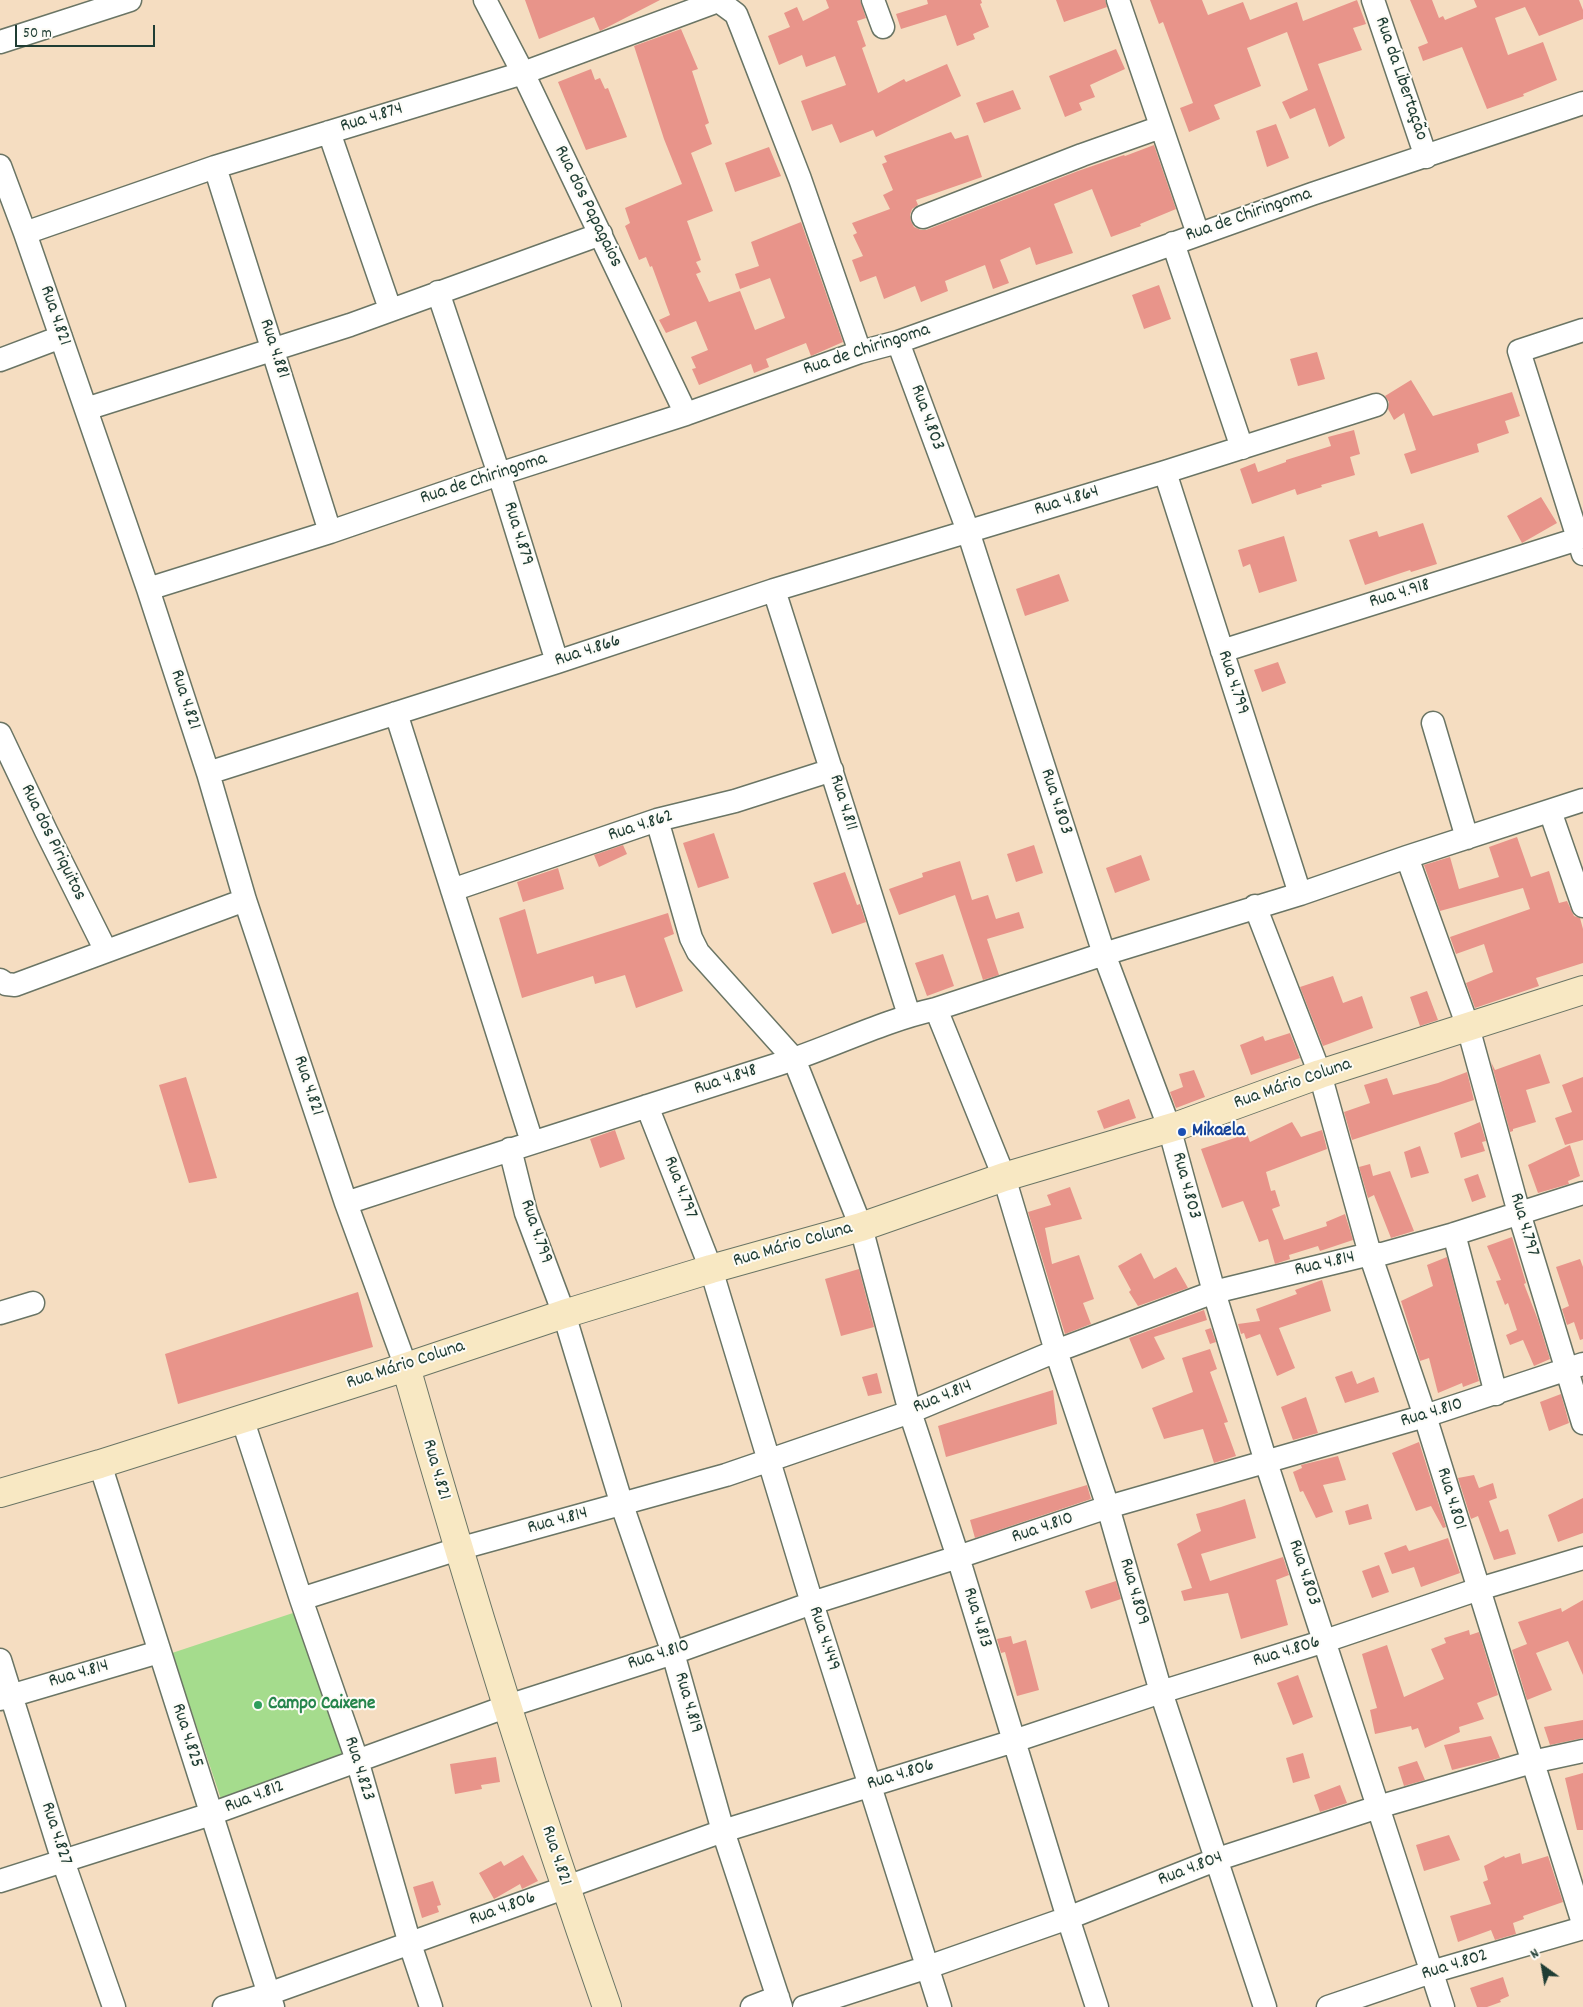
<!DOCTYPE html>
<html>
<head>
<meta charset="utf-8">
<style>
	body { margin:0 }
	#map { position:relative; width:1583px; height:2007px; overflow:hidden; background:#f5ddc1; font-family:Dekko,sans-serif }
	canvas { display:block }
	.north { position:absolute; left:1518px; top:1942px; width:50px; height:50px; -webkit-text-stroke:4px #fdfcf7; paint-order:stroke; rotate:328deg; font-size:14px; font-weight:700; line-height:20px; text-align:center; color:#1f3d34 }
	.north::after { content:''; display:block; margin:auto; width:18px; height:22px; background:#1f3d34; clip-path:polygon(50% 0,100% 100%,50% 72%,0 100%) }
	.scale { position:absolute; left:15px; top:25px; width:140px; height:22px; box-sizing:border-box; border:2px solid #1f3d34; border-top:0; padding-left:6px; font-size:15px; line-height:18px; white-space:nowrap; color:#1f3d34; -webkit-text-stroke:4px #fdfcf7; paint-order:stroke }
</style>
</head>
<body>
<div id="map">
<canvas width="1583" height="2007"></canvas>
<div class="north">N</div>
<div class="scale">50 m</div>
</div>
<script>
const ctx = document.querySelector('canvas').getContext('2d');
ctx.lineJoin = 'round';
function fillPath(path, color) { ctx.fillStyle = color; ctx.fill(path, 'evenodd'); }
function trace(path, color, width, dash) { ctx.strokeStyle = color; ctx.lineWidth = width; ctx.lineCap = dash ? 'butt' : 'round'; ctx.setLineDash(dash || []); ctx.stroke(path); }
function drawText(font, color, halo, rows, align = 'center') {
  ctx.font = font + ' Dekko,sans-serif'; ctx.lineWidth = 4; ctx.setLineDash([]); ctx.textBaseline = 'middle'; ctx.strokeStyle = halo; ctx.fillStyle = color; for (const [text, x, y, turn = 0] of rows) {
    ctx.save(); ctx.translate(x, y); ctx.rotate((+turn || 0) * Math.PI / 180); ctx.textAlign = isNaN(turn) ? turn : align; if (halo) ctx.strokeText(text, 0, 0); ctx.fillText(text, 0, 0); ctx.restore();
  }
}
fillPath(new Path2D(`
	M296 1612 344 1758 221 1799 172 1653Z`), '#a5dc8d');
fillPath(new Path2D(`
	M525 0H660L600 31 594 17 539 39Z
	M826 0H860L866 18 857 21 866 46 862 48 878 93 904 79 906 82 947 64 961 96 876 137 873 130 840 143 832 124 812 131 801 101 846 85 835 56 806 67 802 55 779 65 768 36 790 27 784 13 797 7 803 21 829 8Z
	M927 0H981L982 3 980 4 989 27 973 34 975 39 957 46 946 15 901 29 896 14 928 4Z
	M1056 0H1105L1107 7 1064 22Z
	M1150 0H1202L1208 15 1243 2 1250 20 1297 2 1303 21 1357 0 1366 24 1353 28 1362 50 1318 64 1345 138 1329 147 1315 108 1290 119 1282 102 1308 90 1287 32 1247 48 1261 86 1214 105 1220 119 1189 132 1180 108 1193 103 1163 22 1159 24Z
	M1410 0H1432L1439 18 1443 16 1445 20 1477 7 1474 0H1579L1583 10V19L1539 36 1525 7 1495 18 1508 55 1543 42 1557 80 1523 94 1524 96 1487 109 1462 47 1423 61 1418 47 1428 43Z
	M681 29 698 69 692 71 709 123 705 125 712 144 691 153 713 211 687 221 701 260 696 262 701 272 696 274 709 302 740 291 755 330 785 318 770 278 740 289 735 274 759 266 751 242 801 222 843 342 811 356 806 343 766 359 769 367 754 373 751 364 699 385 692 369 696 368 691 357 708 350 696 321 666 333 659 320 670 315 652 266 650 267 646 257 639 260 625 226 630 223 625 208 682 184 664 139 634 46Z
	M1116 49 1125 69 1090 85 1095 97 1079 103 1082 110 1065 117 1049 76Z
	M591 69 595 80 600 78 605 89 608 88 627 137 586 150 558 82Z
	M1013 90 1021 109 984 123 976 103Z
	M1276 124 1289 158 1267 167 1256 131Z
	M951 132 955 139 968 135 982 177 916 200 918 205 912 209 910 215 911 221 914 227 921 230H926L1078 171 1124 155 1125 156 1154 145 1176 209 1140 224 1141 226 1111 237 1092 189 1054 204 1073 253 1036 265 1030 247 1000 260 1009 283 993 289 985 265 945 281 948 291 928 299 921 302 915 286 884 299 876 276 860 282 852 260 863 256 853 235 857 233 852 223 890 209 883 195 893 190 882 164 887 162 884 156Z
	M769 147 781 176 735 192 725 163Z
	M1159 285 1171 319 1144 329 1132 295Z
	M1317 352 1325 379 1298 386 1290 359Z
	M1411 380 1433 416 1512 392 1520 416 1505 421 1509 433 1477 444 1479 452 1411 474 1404 454 1416 450 1404 413 1394 420 1388 409 1389 402 1385 396Z
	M1354 430 1360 454 1350 457 1355 475 1321 485 1322 487 1297 495 1295 489 1252 504 1240 469 1255 463 1258 472 1286 462V460L1331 446 1328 437Z
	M1541 497 1557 523 1522 543 1507 516Z
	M1423 523 1437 564 1411 572 1410 570 1365 585 1349 540 1377 531 1379 537Z
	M1284 536 1297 581 1259 593 1250 564 1243 567 1238 550Z
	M1059 574 1069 601 1025 616 1016 589Z
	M1278 662 1286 683 1262 692 1254 670Z
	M714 833 729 878 698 888 683 843Z
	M1517 837 1531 877 1549 871 1559 903 1567 901 1574 916 1580 918 1583 929V963L1536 978 1539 986 1475 1008 1466 983 1493 972 1484 944 1456 954 1450 937 1530 909 1523 888 1440 911 1424 865 1450 857 1459 889 1499 877 1489 847Z
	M623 845 627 854 599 867 594 855Z
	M1034 845 1043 873 1016 882 1007 854Z
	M1141 855 1150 880 1115 893 1106 868Z
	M960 861 972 900 988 895 996 919 1019 912 1024 928 987 939 999 975 983 980 955 895 899 915 889 889 923 877 922 873Z
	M558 868 564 889 523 902 517 882Z
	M845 872 857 905 860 904 866 922 832 934 813 883Z
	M525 909 537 954 668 913 674 934 664 938 683 991 636 1008 625 975 595 984 593 976 522 998 499 918Z
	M943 954 954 986 927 996 915 963Z
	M1333 976 1343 1003 1362 996 1373 1028 1323 1046 1300 987Z
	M1427 991 1438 1020 1420 1026 1410 997Z
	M1290 1033 1300 1058 1251 1075 1240 1045 1263 1036 1265 1041Z
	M1540 1054 1550 1083 1526 1090 1536 1122 1513 1129V1131L1510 1132 1491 1062 1495 1070Z
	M1194 1070 1205 1097 1176 1108 1170 1092 1183 1087 1179 1074Z
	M1467 1072 1474 1100 1352 1140 1344 1112 1370 1103 1364 1085 1387 1078 1393 1095 1438 1083Z
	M186 1077 217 1178 189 1183 159 1085Z
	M1583 1077V1140L1565 1145 1555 1118 1572 1112 1562 1085Z
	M1129 1099 1136 1118 1104 1129 1097 1111Z
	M1292 1122 1301 1137 1322 1130 1327 1149 1266 1172 1271 1191 1275 1190 1280 1206 1272 1209 1284 1240 1327 1226 1326 1222 1345 1214 1353 1240 1320 1251 1318 1246 1289 1255 1290 1259 1275 1264 1268 1239 1259 1242 1243 1201 1222 1208 1201 1149 1247 1134 1250 1142Z
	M1480 1122 1486 1141 1482 1142 1485 1151 1461 1158 1454 1133Z
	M615 1130 625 1159 600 1168 590 1139Z
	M1570 1145 1580 1176 1568 1181 1569 1184 1538 1193 1528 1165Z
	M1420 1146 1429 1173 1411 1178 1404 1152Z
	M1370 1164 1373 1176 1390 1171 1414 1231 1391 1238 1374 1195 1368 1198 1359 1167Z
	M1478 1174 1486 1197 1472 1202 1464 1179Z
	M1070 1187 1082 1219 1045 1228 1052 1264 1079 1255 1094 1299 1083 1303 1091 1324 1065 1334 1028 1212 1051 1205 1047 1195Z
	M1512 1237 1526 1283 1524 1284 1538 1320 1550 1359 1534 1366 1523 1340 1510 1345 1506 1335 1517 1330 1508 1303 1505 1305 1496 1281 1501 1280 1487 1246Z
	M1141 1253 1154 1279 1176 1267 1188 1288 1138 1306 1129 1292 1131 1290 1118 1266Z
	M1447 1257 1479 1381 1463 1387 1462 1383 1438 1393 1429 1358 1420 1361 1401 1301 1433 1286 1427 1265Z
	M1580 1259 1583 1267V1339L1580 1340 1574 1322 1567 1325 1562 1309 1569 1306 1556 1267Z
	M859 1269 874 1327 841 1336 825 1279Z
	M1322 1280 1331 1311 1279 1328 1295 1368 1277 1376 1260 1334 1246 1339 1244 1333 1241 1334 1238 1324 1260 1321 1256 1309 1297 1294 1295 1290Z
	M358 1292 373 1347 178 1404 165 1354Z
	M1204 1310 1207 1320 1154 1337 1165 1359 1142 1369 1129 1338Z
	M1211 1328 1216 1342 1210 1344 1205 1330Z
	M1210 1349 1217 1369 1210 1372 1228 1422 1224 1423 1236 1456 1214 1463 1203 1429 1164 1439 1152 1408 1193 1392 1182 1358Z
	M1352 1371 1357 1384 1374 1377 1379 1392 1345 1403 1335 1377Z
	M877 1373 882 1393 868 1396 862 1377Z
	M1053 1390 1057 1424 946 1457 938 1426Z
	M1561 1394 1569 1423 1549 1431 1540 1402Z
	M1306 1397 1318 1433 1293 1440 1281 1407Z
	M1419 1442 1446 1527 1443 1528 1431 1506 1416 1511 1392 1453Z
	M1338 1456 1346 1480 1323 1485 1333 1512 1316 1518 1303 1491 1300 1492 1293 1472 1302 1468 1301 1465Z
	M1474 1475 1479 1488 1493 1483 1497 1498 1489 1501 1500 1532 1508 1529 1516 1554 1494 1560 1478 1516 1471 1519 1458 1478Z
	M1087 1485 1091 1499 975 1538 970 1520Z
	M1583 1498V1533L1558 1542 1548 1515Z
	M1245 1499 1256 1538 1201 1554 1210 1581 1283 1557 1289 1575 1276 1580 1288 1625 1241 1639 1228 1593 1184 1601 1181 1591 1192 1588 1177 1544 1201 1531 1196 1514 1221 1507Z
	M1368 1504 1372 1519 1349 1525 1345 1511Z
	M1448 1538 1460 1573 1421 1587 1414 1567 1392 1574 1384 1553 1406 1545 1409 1551Z
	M1379 1565 1389 1592 1372 1598 1362 1571Z
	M1116 1581 1121 1599 1091 1609 1085 1591Z
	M1583 1600V1675L1568 1641 1536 1653 1552 1690 1527 1700 1512 1650 1527 1644 1518 1622 1561 1608 1562 1612Z
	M1469 1630 1470 1635 1479 1632 1498 1695 1477 1703 1484 1719 1459 1727 1460 1732 1425 1748 1418 1728 1412 1730 1411 1726 1375 1734 1370 1710 1377 1708 1362 1654 1387 1645 1404 1697 1444 1679 1431 1649 1446 1643 1444 1638Z
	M1011 1636 1013 1644 1026 1640 1039 1690 1017 1696 1005 1652 1001 1653 997 1639Z
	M1298 1675 1313 1717 1293 1725 1277 1683Z
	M1583 1720V1738L1550 1745 1544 1727Z
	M1491 1736 1500 1758 1452 1770 1444 1745Z
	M1303 1753 1310 1778 1293 1783 1286 1758Z
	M496 1757 500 1782 481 1785 482 1789 455 1794 450 1764Z
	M1417 1761 1425 1780 1404 1786 1398 1767Z
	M1583 1773V1830H1577L1565 1778Z
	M1340 1785 1347 1803 1320 1812 1314 1795Z
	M1449 1835 1460 1860 1424 1871 1416 1845Z
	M1520 1853 1522 1864 1548 1856 1563 1902 1523 1916 1524 1919 1513 1923 1516 1934 1495 1940 1491 1930 1458 1942 1450 1916 1491 1904 1483 1882 1488 1880 1484 1866 1504 1856 1505 1858Z
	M523 1855 538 1881 522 1889 520 1884 494 1899 479 1873 501 1861 504 1866Z
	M433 1881 441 1905 437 1906 439 1912 422 1918 413 1887Z
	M1503 1977 1509 1996 1500 2000 1501 2002 1487 2007H1477L1470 1988Z`), '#e8948a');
const street = new Path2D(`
	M485 0 523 73 686 414
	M717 0 736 14 742 29 800 179 860 352
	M873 0 883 27
	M1118 0 1198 234
	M1373 0 1426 157
	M0 42 130 0
	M329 132 390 309
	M0 166 25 233 148 589 208 773 245 900 346 1203 406 1367
	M215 167 330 532
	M923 217 1082 155 1161 127
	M25 233 215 167 523 73 718 1
	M1173 243 1242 448
	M438 292 499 474 557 662
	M1583 330 1519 351 1583 554
	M898 342 968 531 1104 954 1169 1127 1214 1292 1266 1462 1443 2007
	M0 360 61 337
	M86 409 350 325 601 234
	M1165 472 1300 894
	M148 589 330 532 499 474 686 414 860 352 898 342 1312 194 1583 103
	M774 590 909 1015
	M1222 651 1578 539
	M396 713 532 1142
	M1433 723 1467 838
	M0 734 46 831 106 951
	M208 773 557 662 774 590 1165 472 1376 405
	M1550 811 1583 906
	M657 820 691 938 698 952 794 1059 861 1227 910 1412 958 1557 1068 1918 1097 2007
	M1407 857 1468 1027 1519 1213 1583 1423
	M452 890 657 820 735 801 832 770
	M1255 906 1320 1074 1370 1254 1425 1416 1583 1923
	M0 980 6 984 15 985 245 900
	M936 1009 1004 1177 1056 1351 1108 1507 1161 1692 1265 2007
	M647 1106 711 1269 812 1603 940 2007
	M510 1149 526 1213 564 1314 622 1505 673 1653 723 1831 781 2007
	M346 1203C490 1156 634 1110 779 1064 832 1047 882 1021 936 1009L1104 954 1300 894 1407 857 1583 800
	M1454 1234 1496 1394
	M0 1313 33 1303
	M242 1418 301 1599 357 1760 410 1944 431 2007
	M100 1464 273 2007
	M301 1599 458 1549 726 1475 910 1412 1056 1351 1214 1292 1370 1254H1382L1454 1234 1583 1193
	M0 1660 63 1861 114 2007
	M0 1699 159 1652
	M0 1881 211 1814 508 1706 673 1653 812 1603 958 1557 1108 1507 1425 1416 1583 1364
	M224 2007 268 1994 723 1831 1014 1741 1161 1692 1325 1641 1479 1589 1583 1558
	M752 2007 778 1997
	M804 2007 928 1967 1068 1918 1215 1860 1378 1807 1532 1762 1583 1751
	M1328 2007 1431 1972 1583 1928`);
const secondary = new Path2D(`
	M406 1367C467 1582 533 1796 607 2007
	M0 1493 100 1464 406 1367 564 1314 711 1269 861 1227 1004 1177 1180 1125 1320 1074 1583 990`);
trace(street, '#6a7565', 25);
trace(secondary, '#6a7565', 30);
trace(street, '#fff', 22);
trace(secondary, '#f8e8c3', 28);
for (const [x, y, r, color] of [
	[1182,1132,5,"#1a4fb4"],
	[258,1705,5,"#2e9e5b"]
]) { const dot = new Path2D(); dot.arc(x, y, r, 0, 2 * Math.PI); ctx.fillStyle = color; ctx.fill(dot); trace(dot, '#fdfcf7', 2); }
drawText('19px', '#1f3d34', '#fdfcf7', [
	["Rua da Libertação",1400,79,71],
	["Rua 4.874",372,119,-17],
	["Rua dos Papagaios",587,207,64],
	["Rua de Chiringoma",1249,216,-19],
	["Rua 4.821",54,316,71],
	["Rua 4.881",273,349,72],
	["Rua de Chiringoma",867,351,-18],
	["Rua 4.803",926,418,70],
	["Rua de Chiringoma",484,480,-18],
	["Rua 4.864",1067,502,-17],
	["Rua 4.879",517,534,73],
	["Rua 4.918",1400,595,-17],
	["Rua 4.866",588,652,-18],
	["Rua 4.799",1232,683,72],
	["Rua 4.821",184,700,72],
	["Rua 4.803",1055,802,72],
	["Rua 4.811",842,803,73],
	["Rua 4.862",641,827,-18],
	["Rua dos Piriquitos",52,843,64],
	["Rua 4.848",726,1081,-18],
	["Rua Mário Coluna",1293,1085,-19],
	["Rua 4.821",307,1086,72],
	["Rua 4.803",1185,1186,75],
	["Rua 4.797",679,1188,69],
	["Rua 4.797",1523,1225,74],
	["Rua 4.799",535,1232,71],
	["Rua Mário Coluna",793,1246,-16],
	["Rua 4.814",1325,1265,-13],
	["Rua Mário Coluna",406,1366,-18],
	["Rua 4.814",943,1398,-22],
	["Rua 4.810",1432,1414,-17],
	["Rua 4.821",435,1470,74],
	["Rua 4.801",1450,1499,73],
	["Rua 4.814",558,1522,-15],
	["Rua 4.810",1043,1529,-19],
	["Rua 4.803",1303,1573,72],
	["Rua 4.809",1133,1592,74],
	["Rua 4.813",976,1618,73],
	["Rua 4.449",823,1639,72],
	["Rua 4.806",1287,1653,-17],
	["Rua 4.810",659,1656,-18],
	["Rua 4.814",79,1675,-16],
	["Rua 4.819",687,1703,74],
	["Rua 4.825",186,1736,72],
	["Rua 4.823",358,1769,73],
	["Rua 4.806",901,1776,-17],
	["Rua 4.812",255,1798,-21],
	["Rua 4.827",55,1834,72],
	["Rua 4.821",555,1856,72],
	["Rua 4.804",1191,1870,-21],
	["Rua 4.806",503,1910,-20],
	["Rua 4.802",1455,1966,-17]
]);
drawText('bold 19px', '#164399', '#fdfcf7', [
	["Mikaela",1192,1132]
], 'left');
drawText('bold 19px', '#27864d', '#fdfcf7', [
	["Campo Caixene",268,1705]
], 'left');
</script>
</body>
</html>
